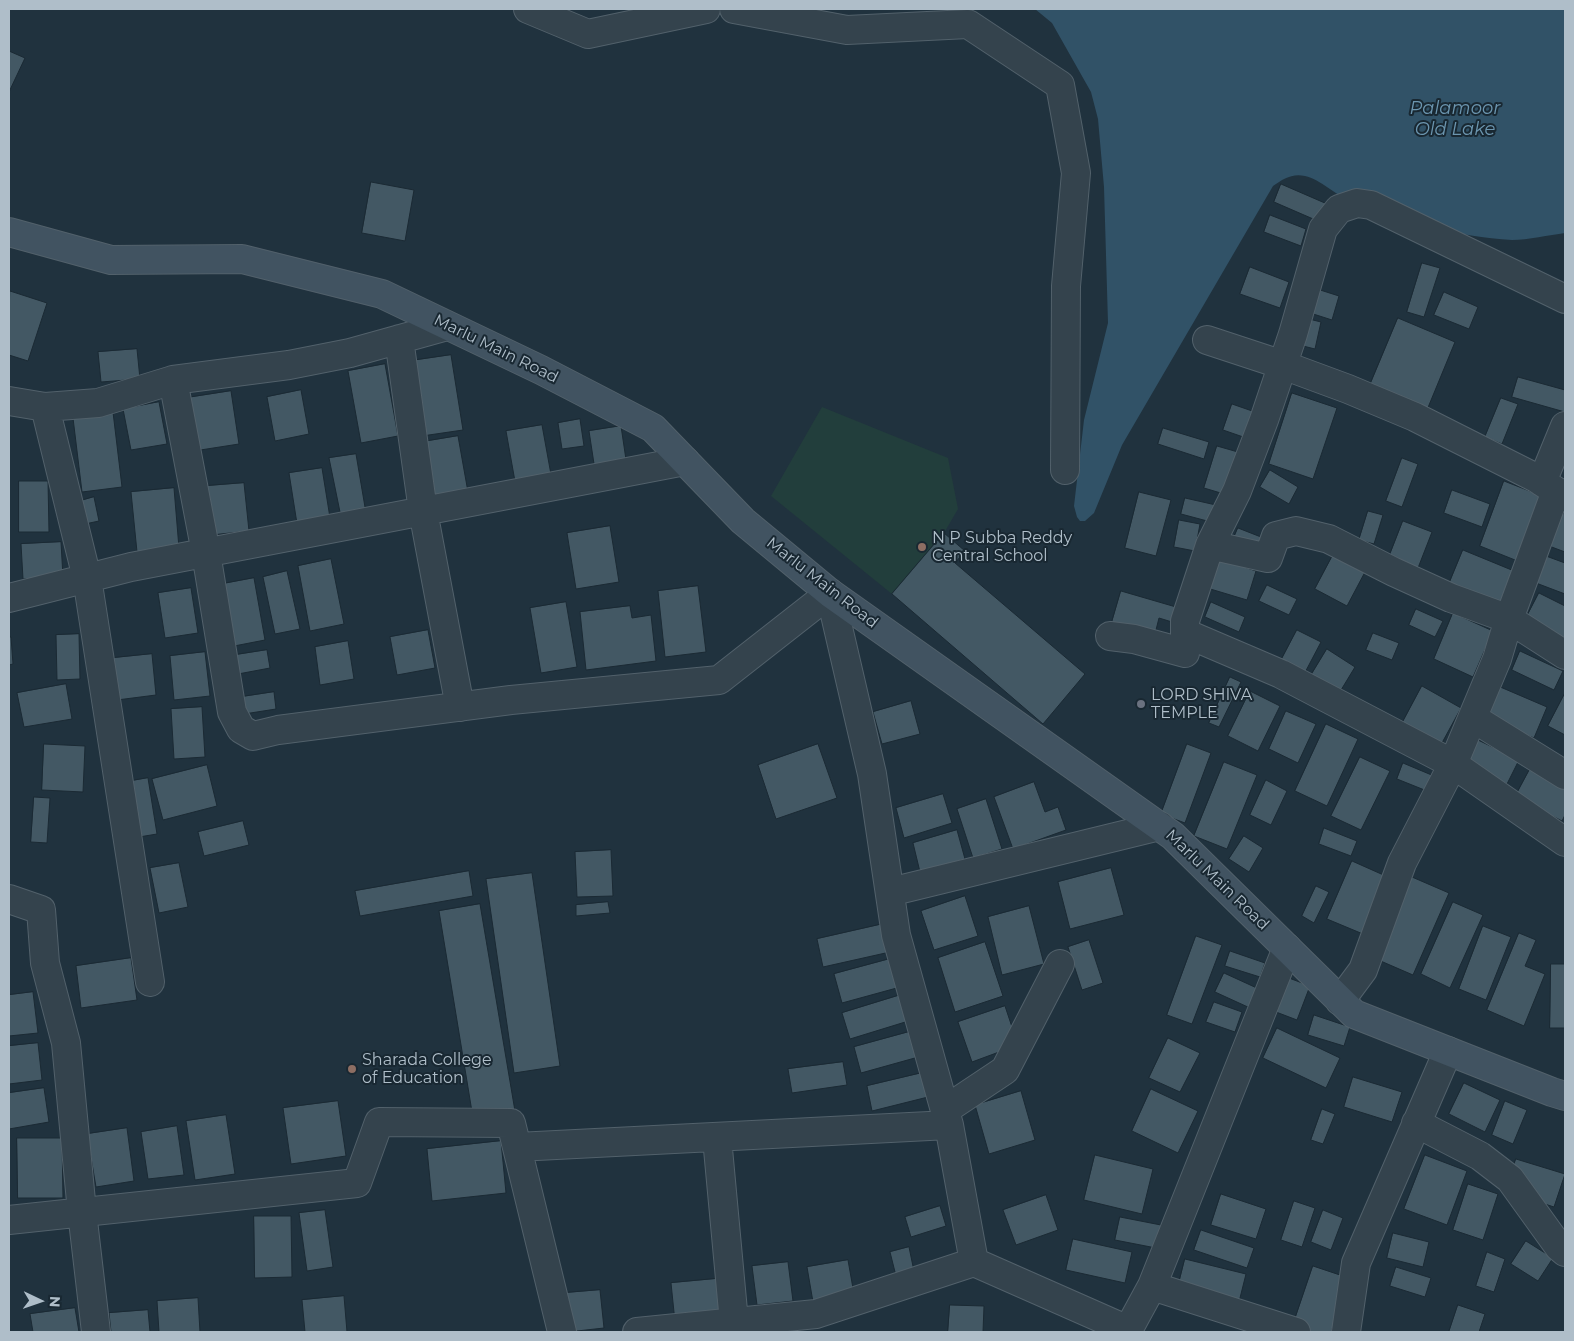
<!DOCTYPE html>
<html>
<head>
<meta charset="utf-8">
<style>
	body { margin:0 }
	#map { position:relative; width:1574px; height:1341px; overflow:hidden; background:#20323e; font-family:Montserrat,sans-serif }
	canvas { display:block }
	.frame { position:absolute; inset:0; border:10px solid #afbec9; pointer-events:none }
	.north { position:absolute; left:15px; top:1276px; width:50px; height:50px; -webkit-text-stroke:4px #192832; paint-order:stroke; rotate:93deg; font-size:14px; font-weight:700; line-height:20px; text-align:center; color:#afbec9 }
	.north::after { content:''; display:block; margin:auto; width:18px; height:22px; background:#afbec9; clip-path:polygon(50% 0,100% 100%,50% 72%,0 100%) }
</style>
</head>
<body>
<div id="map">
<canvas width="1574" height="1341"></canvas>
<div class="frame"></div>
<div class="north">N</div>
</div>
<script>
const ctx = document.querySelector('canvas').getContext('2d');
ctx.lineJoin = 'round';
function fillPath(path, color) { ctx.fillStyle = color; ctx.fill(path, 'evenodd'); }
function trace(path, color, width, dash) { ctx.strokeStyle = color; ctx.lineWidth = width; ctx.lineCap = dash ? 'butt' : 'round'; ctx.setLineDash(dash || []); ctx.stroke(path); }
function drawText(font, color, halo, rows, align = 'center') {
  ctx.font = font + ' Montserrat,sans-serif'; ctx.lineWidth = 4; ctx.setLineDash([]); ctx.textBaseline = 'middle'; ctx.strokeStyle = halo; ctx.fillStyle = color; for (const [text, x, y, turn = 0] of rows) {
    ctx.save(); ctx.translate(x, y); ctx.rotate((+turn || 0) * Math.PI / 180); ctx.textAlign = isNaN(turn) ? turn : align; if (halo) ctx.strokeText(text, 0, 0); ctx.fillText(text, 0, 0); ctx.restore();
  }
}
fillPath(new Path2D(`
	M822 407 948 458 958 509 944 533 892 594 771 496Z`), '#223e3c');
fillPath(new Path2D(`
	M1035 9H1565V233C1549 235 1528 240 1512 240 1458 237 1402 221 1352 202 1337 196 1320 179 1305 176 1292 173 1283 179 1273 186L1122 445 1094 513 1085 521H1080L1077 517 1074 506 1084 420 1108 323 1104 187 1098 119 1091 92 1052 23Z`), '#315267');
const building = new Path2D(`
	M9 51 25 58 9 92Z
	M371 182 414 190 405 241 362 233Z
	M1281 184 1341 210 1334 228 1274 202Z
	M1270 215 1306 229 1301 246 1264 232Z
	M1422 263 1440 268 1424 317 1407 312Z
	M1250 267 1289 282 1280 308 1240 294Z
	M1314 288 1339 296 1332 320 1307 312Z
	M10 291 47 303 28 361 9 355Z
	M1444 292 1478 307 1469 329 1434 315Z
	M1305 318 1321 322 1315 349 1299 345Z
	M1398 318 1455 342 1427 410 1370 385Z
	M137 349 140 379 101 382 98 352Z
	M451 355 463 430 422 436 410 361Z
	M385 364 398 436 361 443 348 371Z
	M1518 377 1565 390V412L1512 397Z
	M301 390 309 434 275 441 267 397Z
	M231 391 239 444 194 451 186 398Z
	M1292 393 1337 408 1313 479 1269 464Z
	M1501 398 1518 404 1502 444 1485 437Z
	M159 402 167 444 131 450 123 409Z
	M1232 404 1258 413 1249 439 1223 430Z
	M113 412 122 487 82 492 73 418Z
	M580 419 584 446 562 449 558 423Z
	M542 425 552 480 516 487 506 431Z
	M621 426 628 473 596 477 589 431Z
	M1163 428 1209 442 1204 459 1158 444Z
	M458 436 468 492 432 499 422 442Z
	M1217 446 1238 452 1224 494 1204 488Z
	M356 454 366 513 341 517 329 458Z
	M1402 458 1418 464 1402 507 1386 501Z
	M322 468 331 524 298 530 289 473Z
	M1270 470 1298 487 1289 504 1260 487Z
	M19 481H48L49 532H19Z
	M1504 481 1545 497 1520 562 1480 546Z
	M244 483 249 531 211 535 206 486Z
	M174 488 179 548 137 552 131 492Z
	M1452 490 1490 504 1482 527 1444 513Z
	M1139 492 1171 500 1156 556 1125 548Z
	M94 497 99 521 85 524 80 501Z
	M1185 498 1216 505 1211 522 1181 514Z
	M1368 511 1383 515 1374 544 1359 540Z
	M1560 513 1565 514V552L1549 546Z
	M1179 520 1200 524 1195 551 1174 547Z
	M1403 521 1432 532 1418 568 1389 557Z
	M610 526 619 582 576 589 567 533Z
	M1238 528 1261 537 1256 551 1232 542Z
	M944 533 965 551 955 563 1085 674 1043 724 892 594Z
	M61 542 63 577 23 579 21 544Z
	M1463 550 1519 573 1505 607 1449 584Z
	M1333 555 1365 572 1347 606 1315 589Z
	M1546 556 1565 563V594L1536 583Z
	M1217 558 1256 571 1247 600 1207 588Z
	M331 559 344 624 310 631 298 566Z
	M287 571 300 629 275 634 263 577Z
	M254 578 265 640 229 647 217 585Z
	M1267 585 1297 599 1289 615 1259 601Z
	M698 586 706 652 665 657 658 591Z
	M191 588 198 633 165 638 158 593Z
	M1121 591 1176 607 1172 622 1159 618 1155 634 1112 622Z
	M1539 593 1565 606V643L1524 622Z
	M566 602 577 667 541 673 530 608Z
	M1211 602 1245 617 1239 632 1205 617Z
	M630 606 632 618 651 615 656 661 586 670 580 612Z
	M1416 609 1443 621 1435 637 1409 625Z
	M1453 613 1493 631 1473 677 1434 659Z
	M428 630 435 668 397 675 390 637Z
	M1297 630 1321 642 1300 682 1276 670Z
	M1373 633 1399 643 1392 660 1366 650Z
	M79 634 80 679 57 680 56 635Z
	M9 637H11L13 664 9 665Z
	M348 641 354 679 320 685 315 647Z
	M1327 649 1355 667 1338 695 1310 677Z
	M267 650 270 668 238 674 235 655Z
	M1520 651 1563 671 1554 690 1512 670Z
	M205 652 210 696 174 700 170 656Z
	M152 654 156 695 117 700 113 658Z
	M1230 677 1241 682 1219 727 1209 723Z
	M66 684 72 719 24 727 17 693Z
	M1422 686 1461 708 1437 752 1398 731Z
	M1498 686 1547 707 1534 738 1485 718Z
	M1250 691 1280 706 1258 751 1228 736Z
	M274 692 276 709 244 714 241 697Z
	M1565 693V735L1548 726Z
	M911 701 920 734 882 744 873 712Z
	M202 707 205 757 174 759 171 709Z
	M1286 711 1316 724 1298 763 1269 749Z
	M1326 724 1358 739 1327 806 1295 791Z
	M1478 740 1519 760 1507 784 1466 764Z
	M44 744 85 746 83 792 42 790Z
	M818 744 837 798 776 819 758 765Z
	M1187 744 1211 753 1185 823 1161 814Z
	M1360 757 1390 771 1361 830 1331 816Z
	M1224 762 1257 775 1227 849 1194 836Z
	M1403 763 1434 776 1427 791 1397 779Z
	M207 765 217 806 163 820 152 779Z
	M1530 769 1565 787V815L1562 821 1515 797Z
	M148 778 157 834 139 837 131 781Z
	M1266 780 1287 791 1271 825 1250 815Z
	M1034 782 1045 812 1058 807 1066 830 1013 849 994 797Z
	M943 794 952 823 904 838 896 808Z
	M34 797 50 798 47 843 31 842Z
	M986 799 1002 849 973 858 957 809Z
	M243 821 249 845 204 856 198 832Z
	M1324 828 1357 841 1351 856 1319 844Z
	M957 830 965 859 920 872 913 843Z
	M1244 836 1263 848 1249 872 1229 859Z
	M611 850 613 896 577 897 575 852Z
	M1352 861 1388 877 1363 934 1327 919Z
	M179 863 188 907 159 913 150 868Z
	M1111 868 1124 915 1070 929 1058 882Z
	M469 871 473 896 360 916 355 891Z
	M532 873 560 1066 514 1073 486 879Z
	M1412 877 1449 893 1413 975 1376 959Z
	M1316 886 1329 892 1314 923 1302 916Z
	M965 896 978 936 934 950 921 911Z
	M608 902 610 913 576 916V905Z
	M1453 902 1483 915 1450 988 1421 974Z
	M480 904 516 1117 474 1124 439 911Z
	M1029 906 1044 964 1002 975 988 917Z
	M883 924 890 952 823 967 817 939Z
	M1483 926 1511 937 1486 1000 1459 989Z
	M1519 933 1536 940 1525 966 1545 974 1524 1026 1487 1010Z
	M1196 936 1222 945 1192 1024 1167 1015Z
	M1089 940 1103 983 1082 990 1068 947Z
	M985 942 1003 996 955 1012 938 958Z
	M1230 951 1265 963 1260 977 1225 966Z
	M897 957 904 986 842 1003 834 974Z
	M131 958 137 1000 81 1008 76 966Z
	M1551 964H1565V1028H1550Z
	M1224 973 1259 989 1250 1008 1215 992Z
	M1289 978 1310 986 1297 1020 1276 1012Z
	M33 992 38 1033 9 1036V995Z
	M907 993 915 1019 850 1039 842 1013Z
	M1214 1002 1242 1012 1235 1032 1206 1022Z
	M1005 1006 1018 1045 972 1062 958 1022Z
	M1314 1015 1350 1027 1344 1046 1308 1035Z
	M1277 1028 1340 1058 1326 1088 1263 1058Z
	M916 1030 922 1056 861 1073 854 1047Z
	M1168 1038 1200 1053 1180 1092 1149 1078Z
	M38 1043 42 1080 9 1084V1046Z
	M843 1062 847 1085 792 1093 788 1069Z
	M926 1072 932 1096 872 1111 867 1086Z
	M1353 1077 1402 1092 1392 1122 1344 1107Z
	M1464 1083 1500 1100 1485 1132 1449 1114Z
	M44 1088 49 1122 9 1129V1093Z
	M1151 1089 1198 1111 1178 1153 1132 1131Z
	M1021 1091 1035 1140 989 1154 975 1105Z
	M338 1101 346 1156 291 1164 283 1108Z
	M1505 1101 1527 1110 1513 1144 1492 1135Z
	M1322 1109 1335 1114 1323 1144 1311 1140Z
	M226 1115 235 1174 195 1180 186 1121Z
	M177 1126 184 1175 148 1179 141 1132Z
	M127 1128 134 1181 96 1187 87 1134Z
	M17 1138H62L63 1198H18Z
	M501 1141 506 1193 432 1201 427 1149Z
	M1095 1155 1153 1169 1142 1214 1084 1200Z
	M1425 1155 1467 1171 1447 1225 1404 1209Z
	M1516 1159 1565 1174 1554 1207 1505 1191Z
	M1468 1184 1498 1194 1483 1240 1453 1230Z
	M1221 1194 1266 1209 1256 1239 1211 1225Z
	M1046 1195 1058 1230 1016 1245 1003 1210Z
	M1294 1201 1315 1208 1302 1247 1281 1240Z
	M940 1206 946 1226 911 1237 905 1217Z
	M325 1210 333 1267 307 1271 299 1213Z
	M1323 1210 1343 1218 1331 1250 1311 1242Z
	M254 1216H291L292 1277 255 1278Z
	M1120 1217 1161 1225 1156 1248 1115 1240Z
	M1201 1230 1254 1248 1247 1268 1194 1250Z
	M1393 1233 1429 1242 1423 1267 1387 1258Z
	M1073 1239 1132 1252 1125 1283 1066 1270Z
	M1526 1241 1553 1258 1538 1281 1511 1264Z
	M909 1247 915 1276 897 1280 890 1252Z
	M1487 1252 1505 1259 1494 1292 1476 1286Z
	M1185 1259 1246 1274 1236 1314 1175 1299Z
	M848 1260 854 1294 813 1302 807 1267Z
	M788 1262 793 1301 757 1305 752 1266Z
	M1313 1266 1349 1278 1331 1332H1305L1292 1328Z
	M1396 1267 1431 1278 1425 1297 1390 1286Z
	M725 1278 728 1317 675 1322 671 1283Z
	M600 1290 604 1328 568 1332 564 1293Z
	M344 1296 347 1332H305L302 1300Z
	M198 1298 200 1332H159L157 1301Z
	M950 1305 984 1306 983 1332H948Z
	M1458 1305 1485 1314 1479 1332H1449Z
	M75 1308 79 1332H33L30 1314Z
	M148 1310 150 1332H111L109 1313Z`);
fillPath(building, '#435864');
trace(building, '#1b2a34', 1);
const street = new Path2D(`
	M528 9 588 34 706 9
	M734 9 847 30 968 24 1060 85 1076 173 1066 286 1065 470
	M399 339 423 511 460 707
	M1207 340 1283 365 1348 389 1415 417 1536 478 1565 497
	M173 380 289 365 350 353 447 326
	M9 401 45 407 98 403 173 380 206 553 232 712 241 729 253 736 278 730 511 700 719 680 830 593 872 774 896 935 949 1125 974 1262 816 1314 637 1332
	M45 407 87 578 150 982
	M1542 482 1565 426
	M1210 545 1268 558 1276 536 1296 531 1329 539 1394 572 1451 598 1509 619 1556 491
	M9 598 131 567 685 461
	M1185 633 1281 674 1453 764 1497 659 1509 619 1565 655
	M1110 636 1134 639 1185 653V621L1210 545 1237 491 1264 420 1293 334 1323 229 1339 209 1357 203 1371 205 1565 299
	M1473 718 1565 775
	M890 892 1160 826
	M9 899 41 910 45 963 66 1043 82 1212 96 1332
	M1340 1001 1363 970 1402 863 1453 764 1565 842
	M945 1110 1005 1070 1060 964
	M1416 1123 1480 1156 1510 1179 1559 1247 1565 1252
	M717 1138 734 1322
	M517 1147 949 1125
	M9 1220 357 1183 379 1122 511 1123 562 1332
	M974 1262 1128 1330
	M1152 1286 1296 1332
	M1127 1332 1152 1286 1287 948
	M1346 1332 1356 1263 1448 1051`);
const secondary = new Path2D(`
	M9 232 111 260 242 259 382 294 541 370 653 428 743 521 830 593 1173 836 1354 1014 1552 1092 1565 1096`);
trace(street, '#52616b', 30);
trace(secondary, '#52616b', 30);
trace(street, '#34434d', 28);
trace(secondary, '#415361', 28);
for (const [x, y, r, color] of [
	[922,547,5,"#8d6e63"],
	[1141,704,5,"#6b7280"],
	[352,1069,5,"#8d6e63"]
]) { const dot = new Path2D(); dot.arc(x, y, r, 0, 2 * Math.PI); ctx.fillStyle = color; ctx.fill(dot); trace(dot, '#192832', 2); }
drawText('16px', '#afbec9', '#192832', [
	["Marlu Main Road",496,349,26],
	["Marlu Main Road",822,583,38],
	["Marlu Main Road",1217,880,44]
]);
drawText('16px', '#afbec9', '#192832', [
	["N P Subba Reddy",932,538],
	["Central School",932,556],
	["LORD SHIVA",1151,695],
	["TEMPLE",1151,713],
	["Sharada College",362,1060],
	["of Education",362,1078]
], 'left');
drawText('italic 18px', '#6c96b0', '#192832', [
	["Palamoor",1455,109],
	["Old Lake",1455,130]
]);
</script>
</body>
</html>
